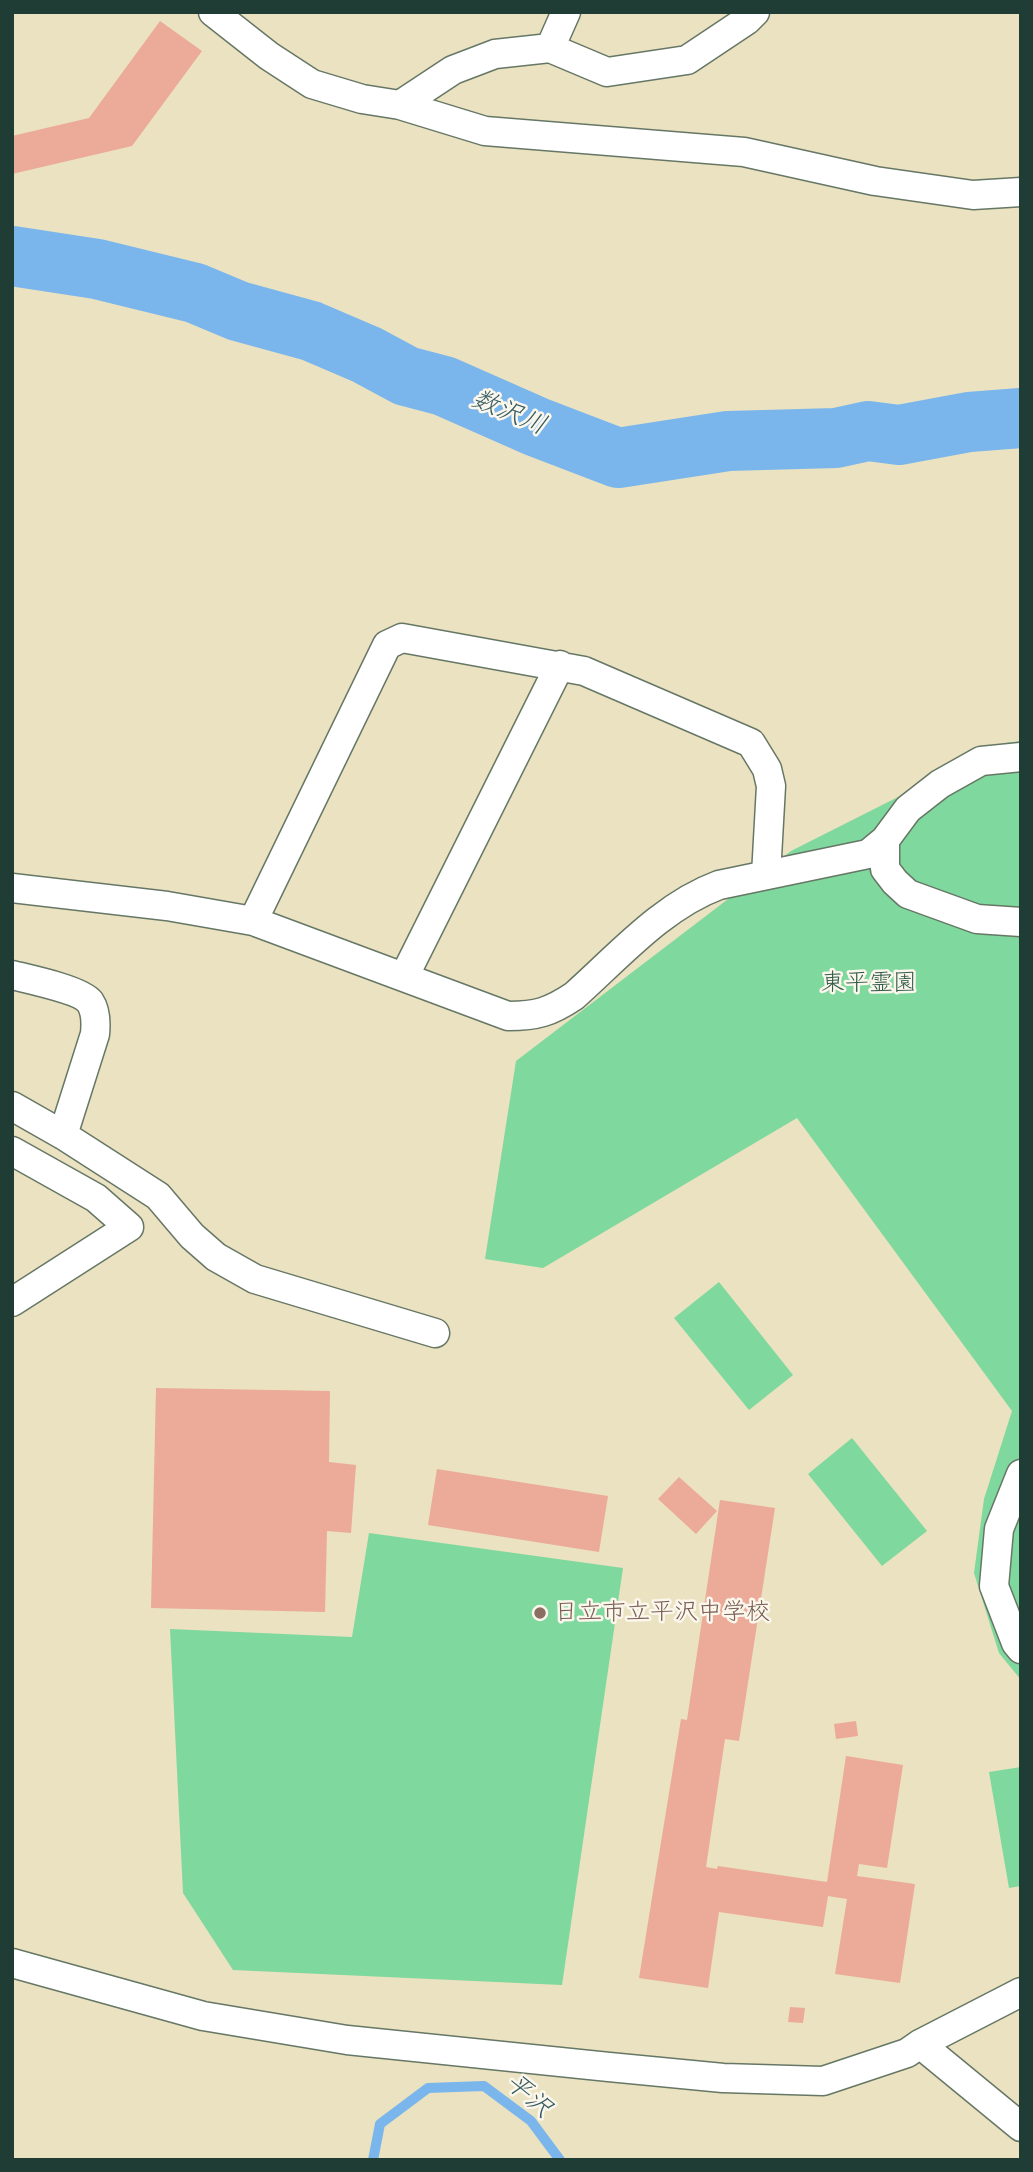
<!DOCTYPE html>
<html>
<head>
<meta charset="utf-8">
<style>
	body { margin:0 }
	#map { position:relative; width:1033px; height:2172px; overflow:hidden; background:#eae2c0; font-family:"Shantell Sans",sans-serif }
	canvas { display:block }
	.frame { position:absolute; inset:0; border:14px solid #1f3d34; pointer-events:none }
</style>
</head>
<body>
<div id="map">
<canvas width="1033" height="2172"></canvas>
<div class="frame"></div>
</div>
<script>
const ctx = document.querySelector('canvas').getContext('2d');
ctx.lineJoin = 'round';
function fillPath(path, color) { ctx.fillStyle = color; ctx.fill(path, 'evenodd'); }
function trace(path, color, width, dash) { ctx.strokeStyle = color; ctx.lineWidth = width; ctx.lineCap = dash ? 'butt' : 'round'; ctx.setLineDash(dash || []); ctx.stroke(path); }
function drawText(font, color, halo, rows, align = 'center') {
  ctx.font = font + ' "Shantell Sans","Klee One",sans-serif'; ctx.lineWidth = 5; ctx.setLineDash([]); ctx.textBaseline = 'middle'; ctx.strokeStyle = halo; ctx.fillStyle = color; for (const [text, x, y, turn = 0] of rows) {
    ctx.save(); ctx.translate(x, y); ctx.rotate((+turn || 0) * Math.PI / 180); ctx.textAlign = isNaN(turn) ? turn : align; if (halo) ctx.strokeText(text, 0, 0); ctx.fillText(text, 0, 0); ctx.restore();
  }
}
fillPath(new Path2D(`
	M1021 741 1020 1562 1021 1680 999 1653 974 1573 984 1499 1012 1411 797 1118 543 1268 485 1259 516 1061 791 851 1005 743Z
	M719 1282 793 1375 749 1410 674 1318Z
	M852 1438 927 1531 882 1566 808 1474Z
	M369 1533 623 1568 562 1985 233 1970 183 1893 170 1629 352 1637Z
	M1021 1767V1886L1009 1888 989 1772Z`), '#7fd89d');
trace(new Path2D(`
	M373 2160 380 2124 428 2088 484 2086 531 2121 560 2160`), '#7ab6ec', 10);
trace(new Path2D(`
	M12 256 97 269 195 293 238 311 311 331 367 355 406 376 444 386 537 427 618 458 728 441 836 438 868 431 899 435 969 422 1021 418`), '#7ab6ec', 60);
fillPath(new Path2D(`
	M160 21 202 51 132 146 12 174V136L89 118Z
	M156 1388 330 1391 329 1462 356 1465 351 1533 327 1531 325 1612 151 1608Z
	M437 1469 608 1496 599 1552 428 1525Z
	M679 1477 717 1511 696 1534 658 1499Z
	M720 1500 775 1508 739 1741 725 1739 706 1867 717 1869 718 1866 827 1882 846 1756 903 1765 887 1868 859 1864 857 1876 915 1884 900 1983 835 1974 847 1899 828 1896 823 1927 719 1912 708 1988 639 1978 681 1719 687 1720Z
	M856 1721 858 1736 836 1739 834 1724Z
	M790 2007 805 2008 803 2023 788 2022Z`), '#ecaa99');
const street = new Path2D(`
	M213 12 269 56 312 84 362 99 400 105 485 131 744 152 875 181 973 195 1021 192
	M550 48 566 12
	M400 105 453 70 495 54 550 48 607 72 687 60 747 20 755 12
	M885 840V869L895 882 908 894 977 919 1021 922
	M12 888 167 906 253 921 508 1016C537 1016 550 1012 574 996 619 956 662 906 719 885L868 854 885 840 908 809 940 784 981 761 1021 757
	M253 921 387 645 402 638 584 671 751 743 767 769 771 786 766 875
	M12 975C28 979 81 990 90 1002 96 1011 96 1024 95 1034L63 1135
	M404 977 560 665
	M12 1106 63 1135 158 1196 192 1236 216 1257 255 1279 435 1333
	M12 1151 96 1198 129 1227 12 1302
	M1021 1474 999 1529 994 1586 1016 1643 1021 1649
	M12 1963 203 2016 347 2040 609 2067 723 2078 823 2081 907 2053 920 2044 1021 1992
	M920 2044 1021 2127`);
trace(street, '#667765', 31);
trace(street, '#fff', 28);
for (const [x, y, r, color] of [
	[540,1613,7,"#8d6e63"]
]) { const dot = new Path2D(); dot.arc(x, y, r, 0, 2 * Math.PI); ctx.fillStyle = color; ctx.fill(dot); trace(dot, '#fbf7ec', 2.5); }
drawText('24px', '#325c49', '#fbf7ec', [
	["東平霊園",869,984]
]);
drawText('24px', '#785e54', '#fbf7ec', [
	["日立市立平沢中学校",554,1613]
], 'left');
drawText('italic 26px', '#365b62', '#fbf7ec', [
	["数沢川",509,413,23],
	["平沢",528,2096,41]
]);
</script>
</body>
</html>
